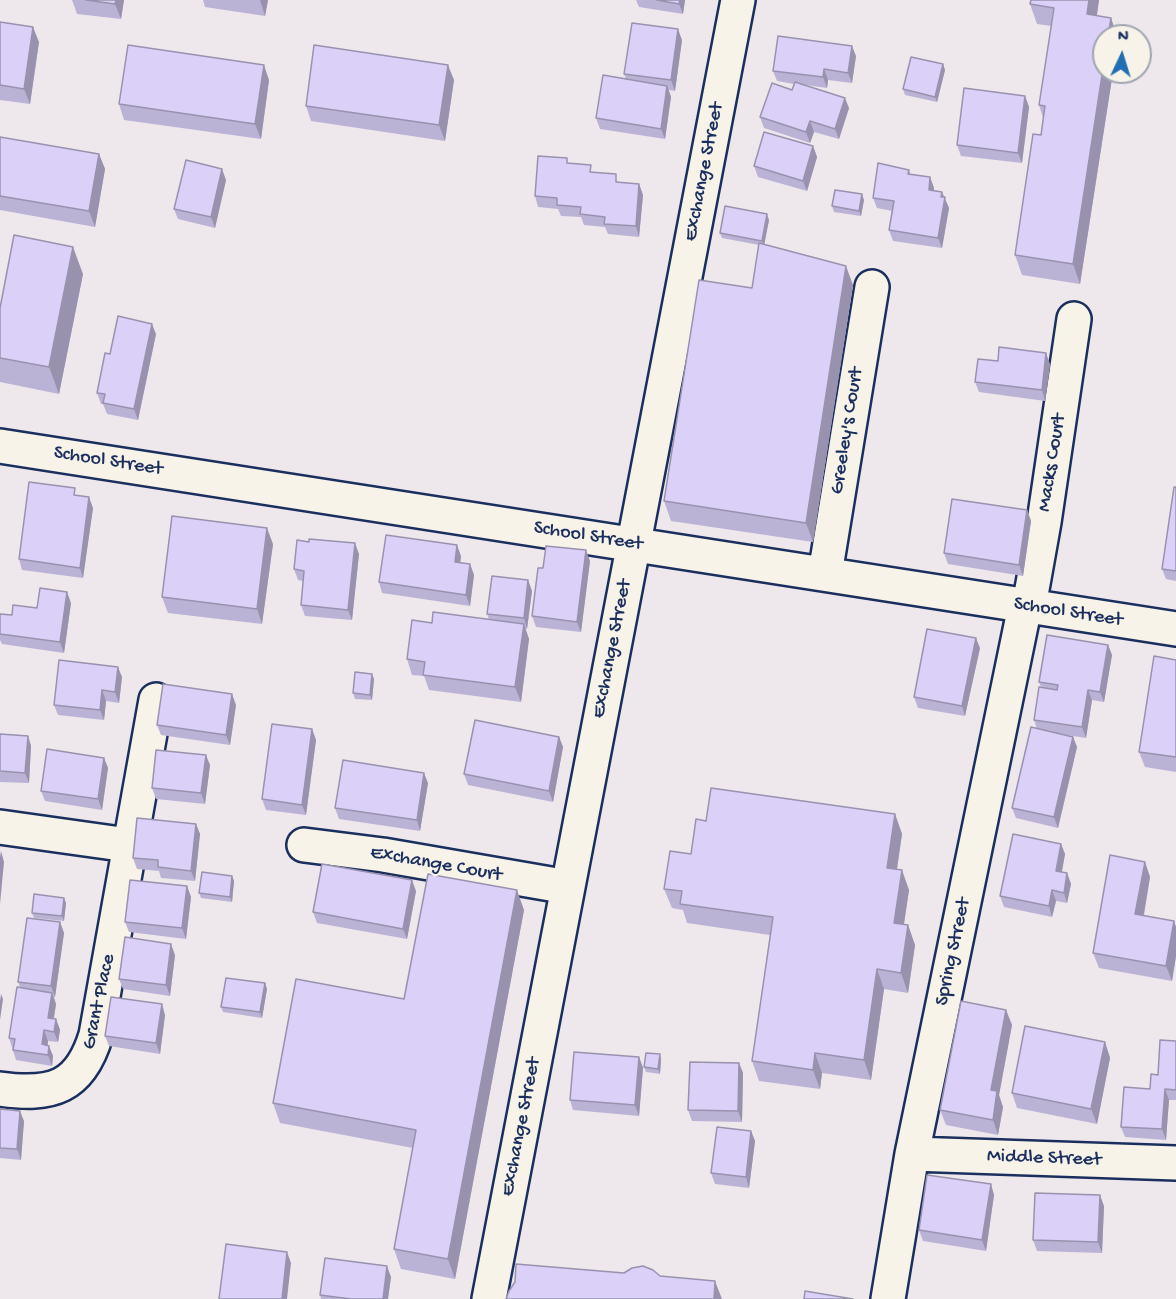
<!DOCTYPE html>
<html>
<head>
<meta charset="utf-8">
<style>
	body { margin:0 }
	#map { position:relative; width:1176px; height:1299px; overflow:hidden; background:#eee8ed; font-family:"Gochi Hand",sans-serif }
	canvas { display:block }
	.north { position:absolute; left:1092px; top:24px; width:60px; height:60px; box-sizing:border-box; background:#f7f3e8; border:2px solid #9fa5b1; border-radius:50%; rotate:4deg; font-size:16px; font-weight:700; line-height:24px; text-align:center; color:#1b2f5e }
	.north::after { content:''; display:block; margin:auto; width:21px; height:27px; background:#1f6fb2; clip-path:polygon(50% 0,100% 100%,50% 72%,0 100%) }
</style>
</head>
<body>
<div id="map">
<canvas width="1176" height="1299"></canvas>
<div class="north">N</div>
</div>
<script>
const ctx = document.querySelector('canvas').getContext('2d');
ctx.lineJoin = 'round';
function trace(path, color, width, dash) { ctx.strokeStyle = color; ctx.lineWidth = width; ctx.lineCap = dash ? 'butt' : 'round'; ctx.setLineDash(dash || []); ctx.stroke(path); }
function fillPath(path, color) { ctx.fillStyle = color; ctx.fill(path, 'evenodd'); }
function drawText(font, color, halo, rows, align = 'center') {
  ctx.font = font + ' "Gochi Hand",sans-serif'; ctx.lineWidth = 4.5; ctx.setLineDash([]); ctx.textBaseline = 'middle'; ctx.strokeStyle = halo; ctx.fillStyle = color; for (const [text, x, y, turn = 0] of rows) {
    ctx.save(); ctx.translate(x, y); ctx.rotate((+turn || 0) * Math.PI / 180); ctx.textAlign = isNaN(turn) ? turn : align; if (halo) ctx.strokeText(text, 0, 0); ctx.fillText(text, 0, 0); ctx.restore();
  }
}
const minor = new Path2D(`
	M0 446 1176 629
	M825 574 872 287
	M1029 606 1044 522 1074 319
	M0 827 128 845
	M304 845 383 855 568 887
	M0 1089C52 1096 80 1088 96 1035L156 700
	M912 1154 1176 1163
	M489 1299 738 0
	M888 1299 912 1154 1025 606`);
trace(minor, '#1b2f5e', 38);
trace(minor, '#f7f3e8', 33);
fillPath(new Path2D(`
	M72 0H124L121 19 77 14Z
	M203 0H268L265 16 205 7Z
	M636 0H685L683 14 639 7Z
	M1099 0 1097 16 1111 18 1117 36H1104V72H1113L1080 284 1022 275 1015 255 1041 135 1043 118 1039 105 1051 26 1037 24 1030 4Z
	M0 22 39 42 30 104 0 100Z
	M682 40 675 91 669 90 671 97 665 139 600 129 596 118 626 79 624 74Z
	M856 56 852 83 828 80 827 88 806 85 849 108 839 139 814 132 810 143 764 128 760 117 792 90 794 84 777 81 773 71Z
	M943 64 945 70 937 102 905 95 903 89Z
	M269 80 261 139 124 120 119 104Z
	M454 80 445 141 311 121 306 106Z
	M1025 96 1029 107 1022 163 961 156 957 145Z
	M0 137 99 154 105 169 95 227 0 210Z
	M813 146 817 157 807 191 758 177 754 166Z
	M569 163 619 182 639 184 643 195 639 237 608 234 605 227 584 225 581 217 561 216 558 209 538 207 535 196Z
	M909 170 911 175 930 177 934 188V190L942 192 949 208 942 248 893 241 889 230 892 211 877 208 873 198Z
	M226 180 215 228 178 219 174 209Z
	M864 200 861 216 834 212 832 206Z
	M769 220 764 244 853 285 813 542 671 521 664 501 752 288 759 245 722 238 720 233Z
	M83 274 59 394 0 382V308Z
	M156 334 138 420 107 414 103 404H101L97 393 110 354Z
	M998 361 1050 364 1045 401 979 392 975 382Z
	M1176 487V581L1166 579 1162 569Z
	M93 508 83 578 22 570 19 559Z
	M1027 510 1031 521 1023 576 948 564 944 553Z
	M273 544 262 624 168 613 162 597Z
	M359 554 352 620 305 616 301 605 303 581 298 580 294 569Z
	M461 556 460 563 470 564 474 575 470 606 382 593 379 582Z
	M590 561 581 632 536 627 532 616 543 568Z
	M528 580 532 591 527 629 525 628 529 639 521 702 429 690 424 676 412 675 407 659 432 623 489 619 487 614Z
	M71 603 64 653 2 644 0 640V617L12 615Z
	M1108 645 1112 655 1104 702 1092 700 1086 738 1060 734 1073 737 1077 747 1058 828 1016 818 1012 808 1037 729 1034 720 1041 687 1039 682Z
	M980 648 965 716 918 708 914 697Z
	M1176 660V772L1145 767 1139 752Z
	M122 677 119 703 106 701 104 720 58 715 54 705Z
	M374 679 372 700 355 699 353 693Z
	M236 705 230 745 161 735 157 725Z
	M312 729 316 740 306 815 266 810 262 799Z
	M0 734 28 736 31 746 29 783 0 782Z
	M559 737 563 747 553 802 468 785 464 774Z
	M104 758 108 768 102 810 45 801 41 791Z
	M210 765 205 804 156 799 152 788Z
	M428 783 420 831 339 819 335 808Z
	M895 814 902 834 897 870 909 890 904 924 908 925 915 945 908 993 884 989 871 1080 822 1073 820 1089 759 1081 752 1061 770 935 687 923 683 910 672 908 664 889 691 854 706 821Z
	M196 824 200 834 195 881 161 878 159 871 137 869 133 858Z
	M1061 844 1065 854 1062 872 1067 873 1071 884 1067 903 1056 901 1052 917 1004 907 1000 896Z
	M1145 862 1150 877 1144 916 1174 921 1176 927V956L1172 981 1099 968 1093 953Z
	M232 876 234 881 232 902 201 898 199 893Z
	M187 886 191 897 186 939 129 932 125 922Z
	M416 891 407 939 317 923 313 912Z
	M66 903 64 921 34 918 32 913Z
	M524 910 455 1279 401 1269 394 1249 413 1148 280 1123 273 1103 404 999Z
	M60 922 64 933 55 997H54L56 1004 54 1019H56L60 1030 58 1042 48 1041V1045L53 1056 52 1066 16 1060 9 1038 20 987 18 982Z
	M175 955 170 996 123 989 119 979Z
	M265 983 267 989 262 1018 223 1012 221 1007Z
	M1006 1010 1012 1025 999 1095 1003 1107 998 1135 946 1125 940 1110Z
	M165 1015 160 1054 109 1046 105 1036Z
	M1176 1041V1100H1169L1166 1140 1125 1137 1121 1127 1150 1089Z
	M1105 1042 1110 1058 1097 1124 1017 1108 1012 1093Z
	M639 1057 643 1068 639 1116 573 1110 570 1100Z
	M661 1059 660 1074 646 1072 644 1067Z
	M739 1063 743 1073 742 1122 692 1121 688 1110Z
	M0 1109 24 1121 21 1160 0 1158Z
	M751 1131 755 1141 749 1188 715 1184 711 1173Z
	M994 1195 986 1251 923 1241 919 1230Z
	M1104 1206 1102 1253 1037 1251 1033 1240Z
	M391 1277 388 1299H321L320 1295Z`), '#bbb3d5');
fillPath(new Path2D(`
	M116 0H124L121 19 115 4Z
	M260 0H268L265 16Z
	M680 0H685L683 14 679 4Z
	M1089 0H1099L1094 34 1087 14Z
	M1111 18 1117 36H1108Z
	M33 27 39 42 30 104 24 89Z
	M678 29 682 40 675 91 671 80Z
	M852 46 856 56 852 83 848 73Z
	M1104 62V72H1113L1080 284 1073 264Z
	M943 64 945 70 937 102 935 97Z
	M264 65 269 80 261 139 255 124Z
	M448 65 454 80 445 141 439 125Z
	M824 69 828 80 827 88 823 77Z
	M667 86 671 97 665 139 661 129Z
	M1025 96 1029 107 1022 163 1018 153Z
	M845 98 849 108 839 139 835 129Z
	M810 121 814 132 810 143 806 132Z
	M813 146 817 157 807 191 803 181Z
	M99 154 105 169 95 227 89 211Z
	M222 169 226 180 215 228 211 217Z
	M930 177 934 188 933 200 929 190Z
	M639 184 643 195 639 237 636 226Z
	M942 192 949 208 942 248 938 238Z
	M862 194 864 200 861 216 859 211Z
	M767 214 769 220 764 246 762 241Z
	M73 247 83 274 59 394 49 367Z
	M846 266 853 285 813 542 806 523Z
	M152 324 156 334 138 420 134 409Z
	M1046 353 1050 364 1045 401 1042 390Z
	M89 497 93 508 83 578 80 568Z
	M1027 510 1031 521 1023 576 1019 565Z
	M267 528 273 544 262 624 257 609Z
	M355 543 359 554 352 620 348 610Z
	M457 545 461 556 459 573 455 562Z
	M586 550 590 561 581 632 577 622Z
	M470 564 474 575 470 606 466 595Z
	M528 580 532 591 527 629 524 618Z
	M67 592 71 603 64 653 60 642Z
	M524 624 529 639 521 702 515 687Z
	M976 638 980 648 965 716 962 706Z
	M1108 645 1112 655 1104 702 1100 692Z
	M118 667 122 677 119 703 115 692Z
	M372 674 374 679 372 700 370 695Z
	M102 690 106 701 104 720 100 710Z
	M1088 690 1092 700 1086 738 1082 727Z
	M232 694 236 705 230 745 226 735Z
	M312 729 316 740 306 815 302 805Z
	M28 736 31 746 29 783 25 773Z
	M559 737 563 747 553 802 549 791Z
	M1073 737 1077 747 1058 828 1054 817Z
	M206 755 210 765 205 804 201 793Z
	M104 758 108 768 102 810 98 799Z
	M424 773 428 783 420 831 417 820Z
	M895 814 902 834 894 888 887 868Z
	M196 824 200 834 195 881 191 871Z
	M1061 844 1065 854 1060 881 1056 871Z
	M1 851 4 862 0 904V857Z
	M1145 862 1150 877 1141 930 1135 914Z
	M902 870 909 890 901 943 894 923Z
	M1067 873 1071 884 1067 903 1064 893Z
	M232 876 234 881 232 902 230 897Z
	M412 880 416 891 407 939 403 929Z
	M187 886 191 897 186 939 182 928Z
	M517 890 524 910 455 1279 448 1259Z
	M1052 890 1056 901 1052 917 1049 906Z
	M64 898 66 903 64 921 62 916Z
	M1174 921 1176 927V956L1172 981 1166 966Z
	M60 922 64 933 55 997 51 986Z
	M908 925 915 945 908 993 901 973Z
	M171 944 175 955 170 996 166 985Z
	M877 969 884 989 871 1080 864 1060Z
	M265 983 267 989 262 1018 260 1012Z
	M52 993 56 1004 52 1028 48 1018Z
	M1 994 3 999 0 1020V1001Z
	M162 1004 165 1015 160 1054 156 1043Z
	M1006 1010 1012 1025 999 1095 1003 1107 998 1135 993 1120 991 1090Z
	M56 1019 60 1030 58 1042 54 1032Z
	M44 1030 48 1041 46 1055 42 1044Z
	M1105 1042 1110 1058 1097 1124 1091 1109Z
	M49 1046 53 1056 52 1066 48 1055Z
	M815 1053 822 1073 820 1089 813 1070Z
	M660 1054 661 1059 660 1074 658 1069Z
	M639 1057 643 1068 639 1116 635 1105Z
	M739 1063 743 1073 742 1122 738 1111Z
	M1165 1089 1169 1100 1166 1140 1162 1129Z
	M20 1111 24 1121 21 1160 17 1149Z
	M751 1131 755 1141 749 1188 746 1177Z
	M991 1184 994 1195 986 1251 982 1240Z
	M1100 1195 1104 1206 1102 1253 1098 1242Z
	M287 1252 291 1263 287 1299H282Z
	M387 1266 391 1277 388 1299H383Z
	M715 1281 722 1299H714Z`), '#9992ae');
const building = new Path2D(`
	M86 0H116L115 4Z
	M657 0H680L679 4Z
	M1031 0H1089L1087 14 1111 18 1108 36H1104V62L1073 264 1015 255 1033 134 1041 135 1045 106 1039 105 1054 8 1030 4Z
	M0 22 33 27 24 89 0 85Z
	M632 23 678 29 671 80 624 74Z
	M778 36 852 46 848 73 824 69 823 77 773 71Z
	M128 45 264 65 255 124 119 104Z
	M314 45 448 65 439 125 306 106Z
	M911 57 943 64 935 97 903 89Z
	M603 75 667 86 661 129 596 118Z
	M795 82 845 98 835 129 810 121 806 132 760 117 772 83 792 90Z
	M964 88 1025 96 1018 153 957 145Z
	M764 132 813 146 803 181 754 166Z
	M0 137 99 154 89 211 0 196Z
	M538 156 567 158V163L591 165 590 172 616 174V182L639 184 636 226 604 224 605 217 580 214 581 207 557 205V198L535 196Z
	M186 160 222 169 211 217 174 209Z
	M878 163 909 170 908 174 930 177 929 190 942 192 941 197H945L938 238 889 230 894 201 873 198Z
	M835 190 862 194 859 211 832 206Z
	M725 206 767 214 762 241 720 233Z
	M14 235 73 247 49 367 0 358V308Z
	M759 243 846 266 806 523 664 501 699 280 752 288Z
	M118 316 152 324 134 409 103 403 105 394 97 393 105 353 110 354Z
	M999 347 1046 353 1042 390 975 382 978 359 998 361Z
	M29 482 75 488 74 495 89 497 80 568 19 559Z
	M1174 487H1176V571L1162 569Z
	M952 499 1027 510 1019 565 944 553Z
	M172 516 267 528 257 609 162 597Z
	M386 535 457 545 455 562 470 564 466 595 379 582Z
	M309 539 355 543 348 610 301 605 304 571 294 569 297 540 309 542Z
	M546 546 586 550 577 622 532 616 538 568H543Z
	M492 576 528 580 524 618 487 614Z
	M40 588 67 592 60 642 0 634V614L12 615 13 605 37 608Z
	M433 612 524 624 515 687 423 675 425 662 407 659 412 620 432 623Z
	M927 629 976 638 962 706 914 697Z
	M1047 635 1108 645 1100 692 1088 690 1082 727 1034 720 1039 687 1057 690 1058 685 1039 682Z
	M1154 656 1176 660V757L1139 752Z
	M59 660 118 667 115 692 102 690 100 710 54 705Z
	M355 672 372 674 370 695 353 693Z
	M163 684 232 694 226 735 157 725Z
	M475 720 559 737 549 791 464 774Z
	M272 724 312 729 302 805 262 799Z
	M1031 727 1073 737 1054 817 1012 808Z
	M0 734 28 736 25 773 0 771Z
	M47 749 104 758 98 799 41 791Z
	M156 750 206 755 201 793 152 788Z
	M343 760 424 773 417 820 335 808Z
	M711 788 895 814 887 868 902 870 894 923 908 925 901 973 877 969 864 1060 815 1053 813 1070 752 1061 773 917 680 904 682 891 664 889 670 851 691 854 696 819 706 821Z
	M137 818 196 824 191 871 158 867V860L133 858Z
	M1013 834 1061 844 1056 871 1067 873 1064 893 1052 890 1049 906 1000 896Z
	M1110 855 1145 862 1135 914 1174 921 1166 966 1093 953Z
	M322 864 412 880 403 929 313 912Z
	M202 872 232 876 230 897 199 893Z
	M428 874 517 890 448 1259 394 1249 416 1130 273 1103 296 979 404 999Z
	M130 880 187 886 182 928 125 922Z
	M34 894 64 898 62 916 32 913Z
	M27 918 60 922 51 986 18 982Z
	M125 937 171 944 166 985 119 979Z
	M226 978 265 983 260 1012 221 1007Z
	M17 987 52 993 48 1018 56 1019 54 1032 44 1030 42 1044 49 1046 48 1055 13 1050 15 1039 9 1038Z
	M111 997 162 1004 156 1043 105 1036Z
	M961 1001 1006 1010 991 1090 997 1091 993 1120 940 1110Z
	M1025 1026 1105 1042 1091 1109 1012 1093Z
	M1160 1040 1176 1041V1090L1165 1089 1162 1129 1121 1127 1124 1087 1150 1089 1151 1074 1158 1075Z
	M574 1052 639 1057 635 1105 570 1100Z
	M646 1053 660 1054 658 1069 644 1067Z
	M690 1062 739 1063 738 1111 688 1110Z
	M0 1109 20 1111 17 1149 0 1148Z
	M717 1127 751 1131 746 1177 711 1173Z
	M927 1175 991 1184 982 1240 919 1230Z
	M1035 1193 1100 1195 1098 1242 1033 1240Z
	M226 1244 287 1252 282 1299H219Z
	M325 1258 387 1266 383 1299H351L320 1295Z
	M516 1264 624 1273 632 1268 643 1266 653 1270 660 1276 715 1281 714 1299H506L509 1291 515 1282Z
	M805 1291 853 1299H804Z`);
fillPath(building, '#dad0f8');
trace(building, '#9992ae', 1.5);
drawText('20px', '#1b2f5e', '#f7f3e8', [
	["Exchange Street",705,172,-79],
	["Greeley's Court",848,431,-81],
	["School Street",108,462,9],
	["Macks Court",1053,463,-81],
	["School Street",588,537,9],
	["School Street",1068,613,9],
	["Exchange Street",613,649,-79],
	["Exchange Court",436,865,10],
	["Spring Street",954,952,-78],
	["Grant Place",100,1002,-78],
	["Exchange Street",522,1127,-79],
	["Middle Street",1044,1159,2]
]);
</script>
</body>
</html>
